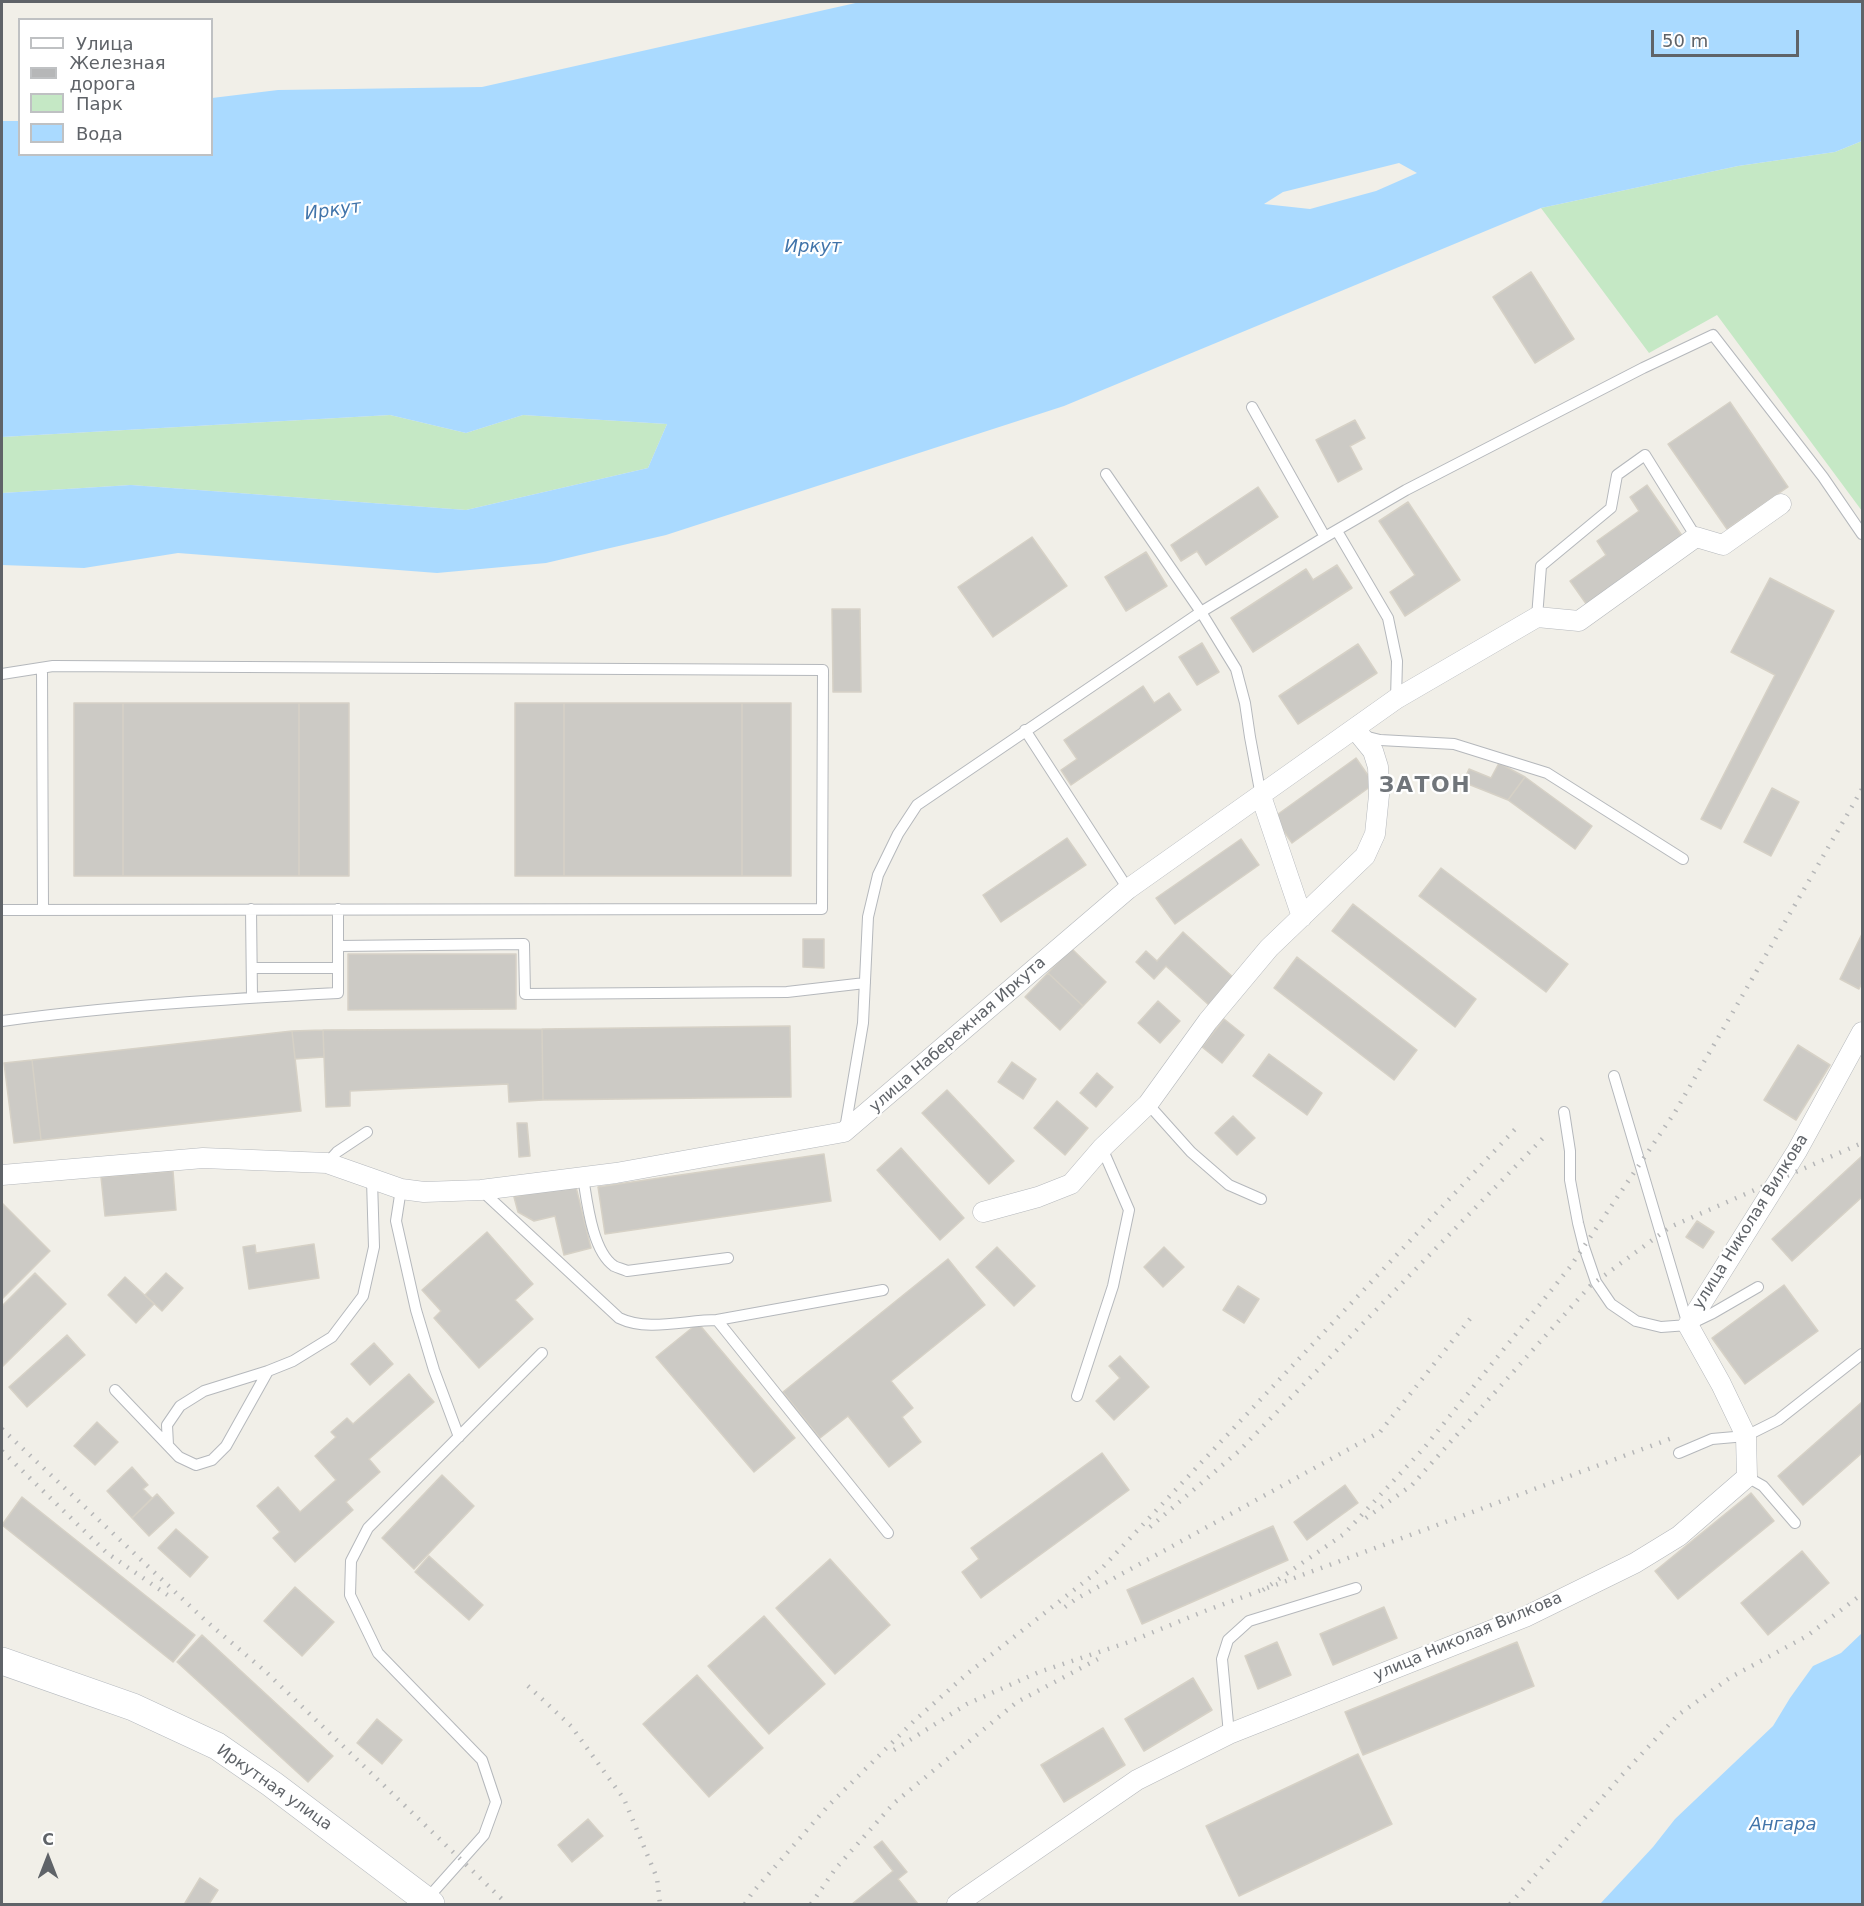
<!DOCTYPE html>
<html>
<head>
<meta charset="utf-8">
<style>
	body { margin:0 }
	#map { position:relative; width:1864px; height:1906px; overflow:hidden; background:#f1efe8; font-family:"DejaVu Sans",sans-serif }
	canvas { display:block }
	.frame { position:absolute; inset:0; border:3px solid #5f6368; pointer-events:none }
	.legend { position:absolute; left:18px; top:18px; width:195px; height:138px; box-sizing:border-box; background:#fff; border:2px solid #bfc1c3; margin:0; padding:8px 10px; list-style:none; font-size:18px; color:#5f6368 }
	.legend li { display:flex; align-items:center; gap:12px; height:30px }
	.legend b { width:30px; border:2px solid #bfc1c3 }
	.north { position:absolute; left:18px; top:1828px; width:60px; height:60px; -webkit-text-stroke:4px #fff; paint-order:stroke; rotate:0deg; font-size:16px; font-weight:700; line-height:24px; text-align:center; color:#5f6368 }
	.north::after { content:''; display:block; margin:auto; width:21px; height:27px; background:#5f6368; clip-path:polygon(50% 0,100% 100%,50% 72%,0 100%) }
	.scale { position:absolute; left:1651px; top:30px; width:148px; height:27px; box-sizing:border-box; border:3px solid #5f6368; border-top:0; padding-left:8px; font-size:18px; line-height:21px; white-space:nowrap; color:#5f6368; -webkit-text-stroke:4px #fff; paint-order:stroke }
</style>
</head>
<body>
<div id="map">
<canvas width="1864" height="1906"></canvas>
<div class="frame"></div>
<ul class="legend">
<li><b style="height:8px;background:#fff"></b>Улица</li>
<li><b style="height:8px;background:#b6b7b8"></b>Железная дорога</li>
<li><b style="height:16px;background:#c5e8c5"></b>Парк</li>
<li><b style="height:16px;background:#aadaff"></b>Вода</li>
</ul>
<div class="north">С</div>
<div class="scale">50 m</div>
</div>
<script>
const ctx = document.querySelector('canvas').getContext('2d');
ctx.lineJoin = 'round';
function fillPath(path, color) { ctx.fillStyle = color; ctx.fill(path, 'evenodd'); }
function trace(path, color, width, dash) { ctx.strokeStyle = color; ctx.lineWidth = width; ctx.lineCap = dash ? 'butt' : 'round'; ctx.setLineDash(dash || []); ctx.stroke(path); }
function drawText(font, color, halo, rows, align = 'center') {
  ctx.font = font + ' "DejaVu Sans",sans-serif'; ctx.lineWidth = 4.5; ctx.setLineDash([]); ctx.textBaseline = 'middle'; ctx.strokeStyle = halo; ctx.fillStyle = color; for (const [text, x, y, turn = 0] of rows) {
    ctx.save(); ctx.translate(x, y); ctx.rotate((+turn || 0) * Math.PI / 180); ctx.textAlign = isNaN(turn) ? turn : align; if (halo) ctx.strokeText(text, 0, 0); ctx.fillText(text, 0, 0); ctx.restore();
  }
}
fillPath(new Path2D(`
	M1862 141V511L1717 315 1649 353 1541 208 1738 166 1835 152Z
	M390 415 466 433 523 415 667 424 648 468 466 510 131 485 2 493V437Z`), '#c5e8c5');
fillPath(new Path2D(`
	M860 2H1862V141L1835 152 1738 166 1541 208 1064 406 666 535 546 563 437 573 178 553 84 568 2 565V493L131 485 466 510 648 468 667 424 523 415 466 433 390 415 2 437V121H19L20 154H212V98L278 90 482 87ZM1399 163 1417 173 1376 191 1310 209 1264 204 1283 192Z
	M1862 1633V1904H1600L1653 1847 1675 1819 1773 1726 1790 1698 1813 1666 1841 1653Z`), '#aadaff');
const building = new Path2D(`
	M1531 272 1574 339 1535 363 1493 297Z
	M1730 402 1788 487 1727 529 1668 444Z
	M1355 420 1365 438 1350 446 1362 469 1338 482 1316 440Z
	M1647 485 1683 537 1587 605 1570 581 1606 555 1597 541 1639 511 1630 497Z
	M1258 487 1278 517 1206 565 1197 551 1181 561 1171 545Z
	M1408 502 1460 580 1405 616 1390 592 1415 575 1379 521Z
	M1032 537 1067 586 993 637 958 587Z
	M1146 552 1167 586 1126 611 1105 577Z
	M1337 565 1352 588 1253 652 1231 618 1306 569 1313 580Z
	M1770 578 1834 611 1721 829 1701 819 1775 675 1731 652Z
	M832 609H860L861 692H833Z
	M1202 643 1219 672 1197 685 1179 657Z
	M1358 644 1377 673 1298 724 1279 696Z
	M1143 686 1154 703 1169 693 1181 710 1071 785 1061 770 1077 759 1064 740Z
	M74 703H123V876H74Z
	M123 703H299V876H123Z
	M299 703H349V876H299Z
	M515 703H564V876H515Z
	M564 703H742V876H564Z
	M742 703H791V876H742Z
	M1356 758 1374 784 1292 843 1274 817Z
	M1499 763 1525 777 1508 800 1463 782 1469 769 1491 778Z
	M1525 777 1592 826 1575 849 1508 800Z
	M1772 788 1799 802 1771 856 1744 842Z
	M1067 838 1086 865 1001 922 983 895Z
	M1241 839 1259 865 1175 924 1156 898Z
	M1441 868 1568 964 1546 992 1419 896Z
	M1353 904 1476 999 1455 1027 1332 931Z
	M1183 932 1235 979 1210 1006 1166 966 1154 979 1136 962 1146 951 1157 961Z
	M1862 934V983L1859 989 1840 979Z
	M803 939H824V968L803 967Z
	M1071 948 1106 982 1083 1006 1048 973Z
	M348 954H516V1009L348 1010Z
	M1297 957 1417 1050 1394 1080 1274 988Z
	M1048 973 1083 1006 1060 1030 1025 997Z
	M1158 1001 1180 1021 1160 1043 1138 1023Z
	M1224 1019 1244 1035 1222 1063 1202 1047Z
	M790 1026 791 1097 543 1100 542 1029Z
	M542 1029 543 1100 509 1102 508 1084 350 1091V1106L326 1107 323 1030Z
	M323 1030 324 1057 295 1059 292 1031Z
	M292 1031 301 1111 41 1140 32 1060Z
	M1798 1045 1830 1065 1796 1120 1764 1100Z
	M1269 1054 1322 1093 1307 1115 1253 1076Z
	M32 1060 41 1140 14 1143 4 1063Z
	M1012 1062 1036 1079 1023 1099 998 1082Z
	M1097 1073 1113 1087 1096 1107 1080 1093Z
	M947 1090 1014 1161 989 1184 922 1113Z
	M1057 1101 1088 1128 1065 1155 1034 1128Z
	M1233 1116 1255 1138 1237 1155 1215 1133Z
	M517 1123H527L530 1156 519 1157Z
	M901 1148 964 1218 940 1240 877 1170Z
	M824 1154 831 1201 605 1234 598 1187Z
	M1862 1156V1197L1792 1261 1772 1239Z
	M173 1171 176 1210 105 1216 101 1177Z
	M575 1183 591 1248 564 1255 555 1216 534 1221 518 1212 514 1197Z
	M2 1203 50 1251 2 1299Z
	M1697 1221 1714 1232 1703 1248 1686 1237Z
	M487 1232 533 1284 515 1300 533 1319 479 1368 434 1318 441 1311 422 1290Z
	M314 1244 319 1278 249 1289 243 1247 255 1245 256 1253Z
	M997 1247 1035 1286 1014 1306 976 1267Z
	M1164 1247 1184 1267 1163 1287 1144 1267Z
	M948 1259 985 1305 891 1381 913 1408 902 1417 921 1442 889 1467 848 1416 820 1438 783 1392Z
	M35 1273 66 1304 2 1367V1306Z
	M166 1273 183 1288 162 1311 145 1295Z
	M125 1277 154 1304 136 1323 108 1295Z
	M1784 1285 1818 1331 1745 1384 1712 1338Z
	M1238 1286 1259 1299 1244 1323 1223 1310Z
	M698 1323 795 1438 754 1472 656 1357Z
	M67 1335 85 1355 27 1407 9 1387Z
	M374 1343 393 1364 370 1385 351 1364Z
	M1120 1356 1149 1387 1114 1420 1096 1401 1120 1378 1109 1366Z
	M409 1374 434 1402 369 1459 380 1472 346 1502 353 1510 295 1562 273 1538 280 1532 257 1506 278 1487 300 1512 336 1480 315 1456 336 1437 331 1432 347 1418 353 1424Z
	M1862 1402V1453L1803 1505 1778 1476Z
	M97 1422 118 1442 95 1465 74 1446Z
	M1102 1453 1129 1490 981 1598 962 1572 979 1559 971 1548Z
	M132 1467 148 1485 143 1489 152 1498 132 1518 107 1491Z
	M442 1475 474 1506 414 1569 382 1538Z
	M1345 1485 1358 1503 1307 1540 1294 1522Z
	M1751 1493 1774 1521 1678 1599 1655 1571Z
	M157 1494 174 1513 149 1536 132 1518Z
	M22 1497 195 1635 173 1662 2 1525Z
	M1273 1526 1288 1560 1142 1624 1127 1590Z
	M176 1529 208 1557 190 1577 158 1548Z
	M1802 1551 1829 1583 1768 1635 1741 1603Z
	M429 1556 483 1605 469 1620 415 1572Z
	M830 1559 890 1625 835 1674 776 1608Z
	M295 1587 334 1622 302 1656 264 1621Z
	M1384 1607 1397 1638 1333 1665 1320 1634Z
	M764 1616 825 1684 769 1734 708 1666Z
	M202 1635 333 1756 308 1782 177 1662Z
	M1277 1642 1291 1675 1258 1689 1245 1656Z
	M1517 1642 1534 1686 1363 1755 1345 1712Z
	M697 1675 763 1748 709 1797 643 1724Z
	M1193 1678 1212 1710 1144 1751 1125 1719Z
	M377 1719 402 1740 382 1764 357 1743Z
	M1103 1728 1125 1765 1064 1802 1041 1765Z
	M1358 1754 1392 1824 1239 1896 1206 1826Z
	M588 1819 603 1836 572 1862 558 1845Z
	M882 1841 907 1872 898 1879 918 1904H852L893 1871 874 1847Z
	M200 1878 218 1890 209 1904H188L185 1903Z`);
fillPath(building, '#cccac5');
trace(building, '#d6d1c6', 1.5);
const lane = new Path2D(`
	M1252 407 1325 537
	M1106 474 1201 612 1236 669 1245 703 1250 737 1261 796
	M1337 531 1388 618 1397 661 1396 699
	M1537 617 1541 566 1611 508 1617 475 1645 455 1696 537
	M42 668 43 910
	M2 674 53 666 823 670 822 909 2 910
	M1025 730 1128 889
	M1364 736 1380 740 1454 744 1547 773 1683 859
	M251 909 252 997
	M338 946V909
	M252 968H338
	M2 1021C113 1006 225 999 338 993V946L524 944 525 994 787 992 865 983
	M1614 1076 1688 1325
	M1148 1104 1191 1152 1229 1185 1261 1199
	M1564 1112 1570 1151V1180L1578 1223 1584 1247 1596 1282 1611 1304 1636 1321 1661 1327 1688 1325 1713 1313 1758 1287
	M845 1129 863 1023 868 917 878 875 898 834 917 805 1201 612 1325 537 1406 490 1643 368 1713 335 1823 477 1862 534
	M327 1163 337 1152 367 1132
	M583 1177C587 1201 592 1251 614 1266 618 1268 623 1269 627 1271L728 1258
	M401 1189 396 1221 416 1310 434 1370 459 1437
	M481 1190 619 1318C648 1332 685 1320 717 1320L888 1533
	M717 1320 883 1290
	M115 1390 179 1457 196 1465 212 1460 226 1446 268 1371 293 1361 332 1337 363 1296 374 1247 372 1180
	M1077 1396 1113 1286 1129 1210 1102 1148
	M168 1445 167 1425 180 1406 204 1391 268 1371
	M1679 1453 1712 1439 1746 1436 1778 1420 1862 1354
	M1747 1477 1763 1486 1795 1523
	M1229 1734 1222 1659 1228 1640 1249 1621 1356 1588
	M426 1900 484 1835 496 1802 482 1760 378 1653 350 1595 351 1561 368 1528 542 1353`);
const street = new Path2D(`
	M1261 796 1302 917
	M2 1175 203 1158 327 1163 401 1189 424 1192 481 1190 616 1173 844 1132 1128 889 1396 699 1537 617 1579 621 1696 537 1723 545 1781 504
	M983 1212 1038 1197 1071 1184 1102 1148 1148 1104 1208 1021 1269 948 1365 856 1375 834 1379 795 1378 767 1373 751 1355 729
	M957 1904 1137 1780 1229 1734 1525 1617 1635 1563 1679 1536 1747 1477 1746 1436 1721 1384 1688 1325 1797 1151 1862 1032`);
const secondary = new Path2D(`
	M2 1661 133 1707 217 1746 272 1784 431 1904`);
trace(lane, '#b5b8bc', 12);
trace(street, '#b5b8bc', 21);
trace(secondary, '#b6babf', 28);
trace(lane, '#fff', 10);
trace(street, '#fff', 20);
trace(secondary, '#fff', 27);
trace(new Path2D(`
	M2 1429 206 1621 265 1671 507 1904
	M2 1451 107 1553 169 1596
	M1366 1518 1412 1485 1590 1286 1670 1227 1862 1143
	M1150 1527 1239 1451 1545 1136
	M1263 1590 1344 1534 1424 1448 1570 1267 1675 1112 1862 789
	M1065 1607 1076 1599 1380 1432 1473 1315
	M528 1686 571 1726 624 1799 657 1878 660 1904
	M894 1750 967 1704 1039 1672 1129 1642 1205 1611 1675 1437
	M745 1904 752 1893 828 1806 914 1721 968 1673 1102 1568 1519 1125
	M811 1904 836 1868 894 1803 1017 1702 1098 1659
	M1510 1904 1622 1775 1678 1715 1731 1677 1807 1636 1862 1594`), '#b6b7b8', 4.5, [1.5, 8]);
drawText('16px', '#5f6368', '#fff', [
	["улица Набережная Иркута",958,1035,-41],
	["улица Николая Вилкова",1751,1222,-58],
	["улица Николая Вилкова",1468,1637,-23],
	["Иркутная улица",274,1788,35]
]);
drawText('italic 18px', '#4174aa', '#fff', [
	["Иркут",333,211,-8],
	["Иркут",813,247],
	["Ангара",1783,1825]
]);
ctx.letterSpacing = '1.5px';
drawText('bold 22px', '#70757a', '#fff', [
	["ЗАТОН",1425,786]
]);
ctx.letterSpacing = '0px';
</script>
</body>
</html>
